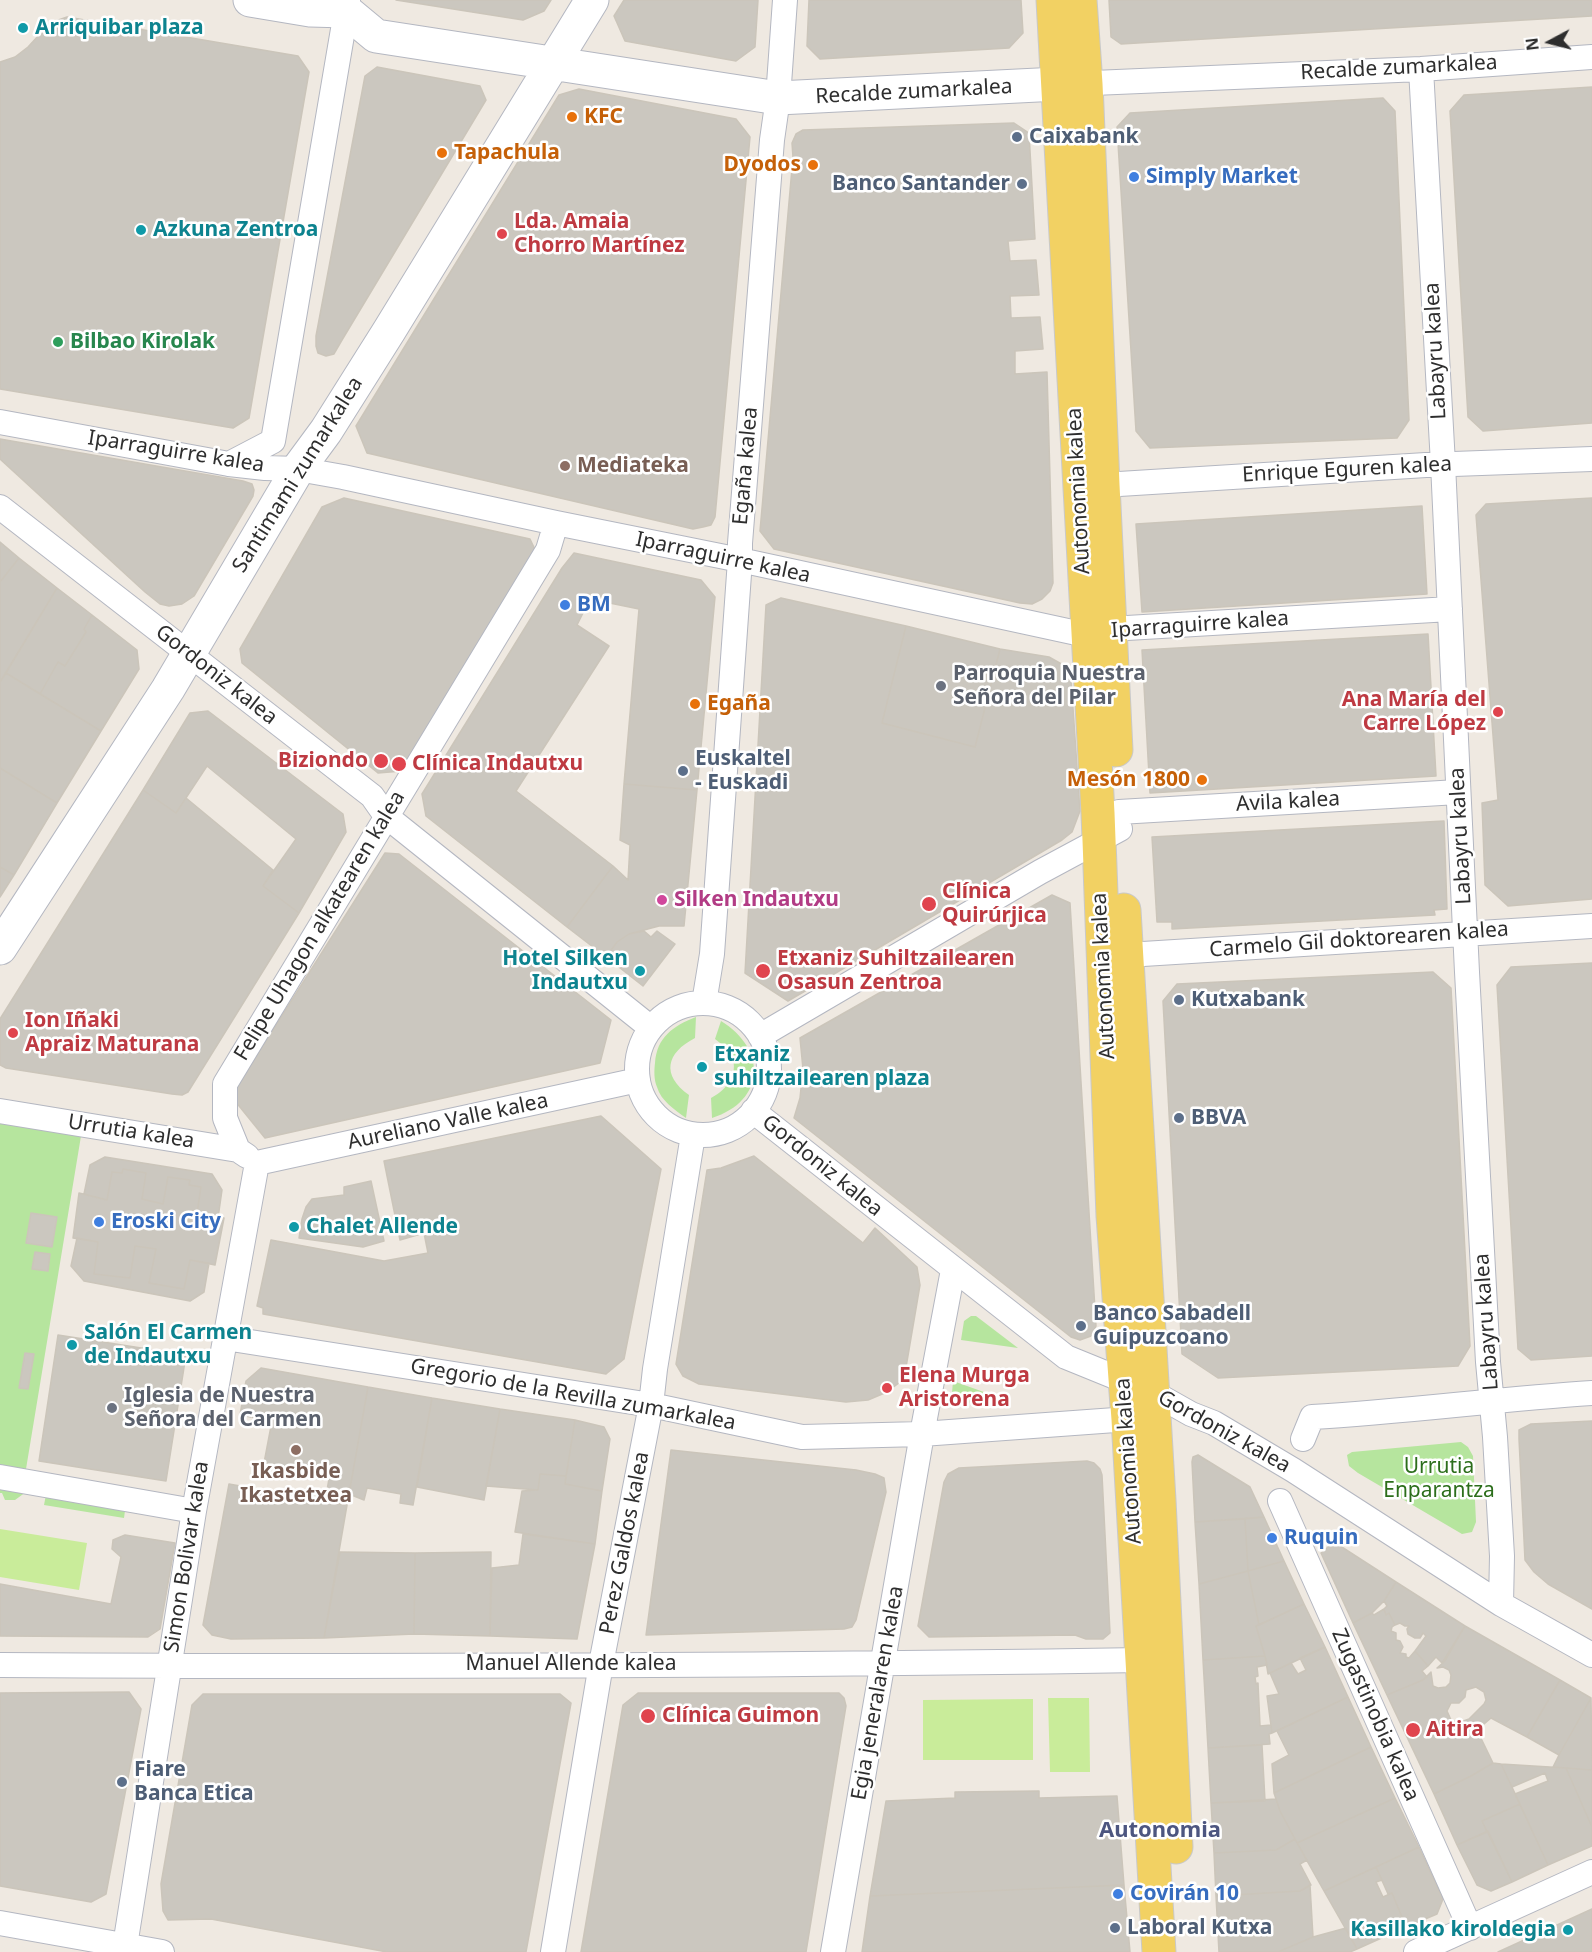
<!DOCTYPE html>
<html>
<head>
<meta charset="utf-8">
<style>
	body { margin:0 }
	#map { position:relative; width:1592px; height:1952px; overflow:hidden; background:#efe9e1; font-family:"Noto Sans",sans-serif }
	canvas { display:block }
	.north { position:absolute; left:1520px; top:12px; width:60px; height:60px; -webkit-text-stroke:4px #fff; paint-order:stroke; rotate:263deg; font-size:16px; font-weight:700; line-height:24px; text-align:center; color:#2e2e2e }
	.north::after { content:''; display:block; margin:auto; width:21px; height:27px; background:#2e2e2e; clip-path:polygon(50% 0,100% 100%,50% 72%,0 100%) }
</style>
</head>
<body>
<div id="map">
<canvas width="1592" height="1952"></canvas>
<div class="north">N</div>
</div>
<script>
const ctx = document.querySelector('canvas').getContext('2d');
ctx.lineJoin = 'round';
function fillPath(path, color) { ctx.fillStyle = color; ctx.fill(path, 'evenodd'); }
function trace(path, color, width, dash) { ctx.strokeStyle = color; ctx.lineWidth = width; ctx.lineCap = dash ? 'butt' : 'round'; ctx.setLineDash(dash || []); ctx.stroke(path); }
function drawText(font, color, halo, rows, align = 'center') {
  ctx.font = font + ' "Noto Sans",sans-serif'; ctx.lineWidth = 5; ctx.setLineDash([]); ctx.textBaseline = 'middle'; ctx.strokeStyle = halo; ctx.fillStyle = color; for (const [text, x, y, turn = 0] of rows) {
    ctx.save(); ctx.translate(x, y); ctx.rotate((+turn || 0) * Math.PI / 180); ctx.textAlign = isNaN(turn) ? turn : align; if (halo) ctx.strokeText(text, 0, 0); ctx.fillText(text, 0, 0); ctx.restore();
  }
}
fillPath(new Path2D(`
	M696 1017 695 1038C666 1053 661 1075 689 1095L686 1118C675 1110 661 1101 657 1087 654 1080 654 1071 655 1063 657 1037 673 1026 696 1017Z
	M721 1021C767 1049 766 1101 712 1118L711 1098C727 1090 741 1071 730 1053 727 1048 720 1043 715 1039Z
	M0 1122 81 1136 26 1469 0 1465Z
	M971 1316H976L1018 1348 961 1340 964 1321Z
	M953 1381 1009 1401C992 1401 963 1409 952 1393Z
	M1461 1442 1468 1447 1473 1456 1476 1522 1472 1532 1462 1534 1358 1473 1349 1466 1347 1455 1352 1452Z
	M0 1472 26 1492 15 1500H5L2 1493H0Z
	M50 1474 128 1489 124 1518 44 1505Z`), '#b6e59e');
fillPath(new Path2D(`
	M0 1529 87 1543 79 1590 0 1577Z
	M1048 1698H1089L1090 1772H1050Z
	M1033 1699V1760H923V1700Z`), '#c9ec9a');
const building = new Path2D(`
	M396 0H551L544 11 523 20Z
	M624 0H758L755 47 736 61 625 41 614 16Z
	M809 0H1021L1023 33 1009 48 820 59 807 46Z
	M1109 0H1592V16L1121 44 1111 37Z
	M67 17 298 56 309 72 249 418 233 428 0 389V62L15 57 28 47 50 23Z
	M377 67 480 86 486 100 342 340 334 354 326 356 318 353 316 346V336L365 76Z
	M1592 87V423L1483 431 1468 417 1450 111 1464 95Z
	M579 89 736 119 750 137 715 517 711 525 703 527 693 529 367 453 356 426 559 95Z
	M1383 98 1395 111 1409 420 1397 438 1150 448 1136 431 1117 127 1130 113Z
	M1014 123 1029 133 1035 239 1008 241 1010 261 1036 260 1039 295 1010 296 1011 318 1040 317 1043 349 1015 351V374L1047 372 1053 583 1050 591 1042 599 1032 604 1020 603 774 549 760 531 793 157 792 143 796 134 803 130Z
	M0 439 243 481 252 484 254 490 253 496 194 596 182 604 169 606 160 604 145 592 0 459Z
	M344 498 530 539 538 556 402 771 378 773 242 663 240 649 322 507Z
	M1592 498V899L1508 906 1485 885 1482 803 1498 800 1476 515 1486 504Z
	M1422 506 1427 594 1142 612 1136 524Z
	M0 542 19 558 0 582Z
	M574 553 701 580 715 597 697 790 624 784 639 609 590 599 577 625 609 646 516 791 613 866 567 927 426 816 422 794 562 568Z
	M19 558 57 588 0 682V582Z
	M57 588 92 615 84 629 86 632 65 666 58 662 40 694 6 673Z
	M781 598 906 626 882 723 975 747 1000 649 1049 657 1065 666 1071 679 1080 811 1072 832 1062 840 788 1001 745 973 766 605Z
	M92 615 137 650 139 669 101 731 40 694 58 662 65 666 86 632 84 629Z
	M906 626 1000 649 975 747 882 723Z
	M1428 634 1436 776 1150 793 1142 650Z
	M6 673 101 731 57 803 0 768V682Z
	M208 711 343 814 346 832 299 913 263 886 296 839 207 766 176 813 143 790 190 713Z
	M0 768 57 803 14 875 0 867Z
	M624 784 697 790 684 926H659L629 934 617 942 606 957 567 927 613 866 628 880 630 845 620 840Z
	M143 790 176 813 186 798 273 870 263 886 299 913 188 1092 182 1095 172 1094 6 1068 0 1065V1019Z
	M1444 821 1447 909 1434 910 1435 915 1172 929V922H1157L1152 837Z
	M385 853 399 854 611 1020 600 1063 265 1138 231 1096Z
	M0 867 14 875 0 897Z
	M1052 895 1070 903 1096 1326 1091 1336 1080 1340 1071 1337 794 1118 800 1098 803 1069 800 1038Z
	M644 931 651 937 657 931 675 944 643 986 606 957 617 942 629 934Z
	M1592 963V1356L1531 1360 1518 1349 1497 985 1511 967Z
	M1433 972 1451 988 1470 1346 1458 1366 1218 1378 1182 1354 1163 1001 1177 984Z
	M601 1116 661 1169 624 1359 606 1374 263 1314V1308L257 1306 271 1240 384 1261 428 1253 424 1233 400 1240 384 1161Z
	M754 1156 863 1243 875 1228 917 1267 920 1285 904 1379 887 1392 868 1400 846 1402 699 1384 683 1376 676 1364 707 1170 721 1168Z
	M105 1157 212 1174 222 1190 218 1218 197 1213 201 1187 189 1185 190 1180 168 1177 163 1204 142 1199 146 1173 123 1169 122 1173 112 1172 107 1200 84 1194 90 1165Z
	M123 1169 146 1173 142 1199 163 1204 168 1177 190 1180 189 1185 201 1187 197 1213 224 1218 215 1265 190 1260 184 1289 149 1283 156 1249 135 1246 130 1278 94 1274 98 1242 73 1238 79 1193 107 1200 112 1172 122 1173Z
	M371 1181 384 1241 363 1247 299 1238 302 1219 306 1207 312 1199 344 1195V1187Z
	M31 1213 57 1217 52 1247 26 1243Z
	M77 1238 98 1242 94 1274 130 1278 135 1246 156 1249 149 1283 184 1289 190 1260 209 1263 204 1292 190 1301 84 1281 71 1266Z
	M35 1252 50 1254 48 1271 32 1269Z
	M58 1335 186 1355 166 1481 39 1461Z
	M25 1353 34 1354 28 1389 19 1388Z
	M261 1368 368 1387 347 1505 325 1502 330 1473 264 1463 272 1421 240 1415 246 1381Z
	M368 1387 432 1398 413 1505 400 1503 401 1494 367 1488 364 1500 349 1494Z
	M432 1398 500 1409 484 1500 417 1487Z
	M500 1409 575 1420 566 1476 540 1474 538 1490 486 1486Z
	M575 1420 604 1427 610 1439 602 1491 565 1484Z
	M1592 1421V1609L1548 1584 1534 1572 1525 1560 1519 1439V1430L1531 1424Z
	M671 1450 856 1470 875 1474 884 1478 886 1492 856 1620 852 1627 844 1629 646 1635Z
	M1198 1455 1250 1487 1264 1517 1195 1522 1192 1462 1193 1457Z
	M1087 1461 1094 1463 1100 1469 1102 1475 1110 1633 1103 1639H1086L1075 1635 929 1637 918 1626 944 1482 948 1474 959 1468Z
	M540 1474 566 1476 565 1484 602 1491 595 1544 515 1532 522 1491 538 1490Z
	M229 1484 347 1505 324 1638 231 1639 212 1635 203 1625Z
	M1264 1517 1284 1561 1248 1571 1245 1519Z
	M1245 1519 1248 1571 1199 1584 1195 1522Z
	M523 1534 595 1544 577 1639 490 1636 492 1568 519 1565Z
	M125 1535 175 1543 160 1629 148 1637 0 1636V1584L111 1604 121 1557 112 1549 113 1540Z
	M1334 1542 1396 1582 1384 1601 1372 1613 1353 1623 1321 1553Z
	M340 1552 415 1553 414 1634 324 1638Z
	M491 1552 490 1636 414 1634 415 1553Z
	M1284 1561 1304 1604 1259 1625 1248 1571Z
	M1248 1571 1259 1625 1256 1626 1265 1656 1203 1660 1199 1584Z
	M1396 1582 1465 1626 1442 1663 1436 1657 1428 1666 1415 1651 1426 1636 1423 1633 1420 1638H1415L1408 1634 1407 1629 1409 1626H1405L1400 1623 1395 1625 1389 1613 1386 1615 1384 1609 1387 1606 1384 1601Z
	M1304 1604 1325 1647 1268 1674 1265 1656 1256 1626Z
	M1384 1609 1386 1615 1389 1613 1395 1625 1392 1627 1391 1631 1396 1633V1640L1400 1641 1403 1647 1400 1653 1406 1654V1657L1409 1658 1415 1651 1428 1666 1422 1671 1427 1677 1423 1680 1387 1695 1353 1623 1372 1613 1374 1615Z
	M1465 1626 1560 1680 1527 1737 1491 1718 1477 1730 1493 1763 1471 1776 1434 1794 1387 1695 1423 1680 1431 1672 1433 1686 1438 1688 1446 1687 1450 1683 1451 1675 1449 1670 1443 1667 1437 1668 1445 1661ZM1476 1687 1484 1692 1486 1700 1484 1704 1469 1719 1458 1723 1451 1720 1447 1711 1451 1703H1459L1465 1697 1466 1690Z
	M1325 1647 1348 1697 1272 1733 1267 1696 1279 1694 1270 1673 1291 1663 1298 1674 1306 1670 1300 1658Z
	M1265 1656 1267 1665 1257 1667 1258 1676 1255 1677 1256 1684 1258 1683 1260 1726 1271 1725 1272 1733 1269 1734 1270 1744 1208 1748 1203 1660Z
	M1560 1680 1591 1698 1559 1755 1527 1737Z
	M129 1692 141 1709 106 1894 91 1902 0 1886V1693Z
	M638 1693H839L844 1698 846 1706 806 1952H581L623 1705Z
	M203 1694H560L571 1703 526 1952H387L211 1919 168 1920 163 1911 161 1884 192 1705Z
	M1348 1697 1371 1747 1274 1793 1272 1764 1289 1755 1277 1731Z
	M1591 1698 1592 1770 1553 1767 1559 1755Z
	M1262 1745 1265 1801 1211 1803 1208 1748Z
	M1371 1747 1395 1798 1297 1843 1280 1811 1274 1793Z
	M1493 1763 1501 1764 1520 1804 1482 1821 1487 1832 1457 1845 1434 1794 1471 1776Z
	M1501 1764 1566 1768 1592 1827V1846L1548 1865 1515 1794 1548 1781 1545 1773 1512 1787Z
	M1566 1768 1592 1770V1827Z
	M1039 1791V1798L1117 1796 1124 1885 870 1896 886 1801 955 1798V1792Z
	M1395 1798 1419 1847 1324 1891 1297 1843Z
	M1276 1799 1280 1811 1295 1839 1276 1850 1214 1853 1211 1803Z
	M1520 1804 1548 1865 1512 1882 1482 1821Z
	M1488 1831 1512 1882 1491 1891 1477 1885 1457 1845Z
	M1295 1839 1307 1860 1300 1864 1311 1885 1300 1891 1216 1896 1214 1853 1276 1850Z
	M1419 1847 1443 1899 1437 1914 1406 1927 1392 1893 1388 1894 1376 1867Z
	M1376 1867 1382 1880 1376 1882 1383 1897 1392 1893 1406 1927 1357 1949 1324 1891Z
	M1124 1885 1130 1952H862L870 1896Z
	M1310 1885 1313 1937 1278 1952H1219L1216 1896 1300 1891Z
	M1592 1909V1952H1498Z
	M1346 1928 1357 1949 1350 1952H1278L1313 1937Z`);
fillPath(building, '#cbc7bf');
trace(building, '#cbc5ba', 1.5);
const street = new Path2D(`
	M1421 69 1443 464 1467 972 1488 1362 1495 1437 1502 1556 1501 1604
	M1070 84 1421 69 1592 57
	M0 422 229 464 265 468 298 469 343 477 556 523 740 560 1086 635 1110 629 1450 609
	M229 464 273 441 348 0
	M1103 485 1426 465 1592 459
	M0 507 372 796 386 816 651 1028
	M1119 812 1458 792
	M1127 955 1592 926
	M704 1003 712 954 740 560V543L772 140 778 98 785 0
	M637 1069a66 66 0 1 1 132 0a66 66 0 1 1-132 0Z
	M760 1036 1040 872 1120 829
	M0 1111 238 1150 247 1156
	M753 1111 1066 1357 1152 1392 1191 1414 1214 1423 1293 1470 1501 1604 1592 1655
	M238 1150 225 1118V1084L548 550 556 523
	M257 1163 638 1080
	M225 1338 651 1405 802 1437 922 1434 1143 1418
	M1303 1439 1312 1417C1405 1412 1498 1399 1592 1393
	M0 1477 194 1511
	M1280 1501 1470 1928
	M0 1665C380 1667 761 1666 1142 1660
	M0 1923 162 1952
	M124 1952 194 1511 257 1163
	M553 1952 601 1664 651 1405 655 1369 693 1135
	M833 1952 922 1434 953 1270
	M1416 1952 1592 1872`);
const secondary = new Path2D(`
	M250 0 310 10 346 11 376 36 778 98 1058 84
	M0 948 168 689 298 469 326 431 389 331 592 0`);
const primary = new Path2D(`
	M1053 0 1098 813 1113 1216 1128 1419 1159 1952
	M1080 0 1086 84 1103 485 1116 750
	M1124 910 1159 1500 1176 1847`);
trace(street, '#b4b7c1', 26);
trace(secondary, '#b4b7c1', 35);
trace(primary, '#c9c9c9', 35);
trace(street, '#fff', 24);
trace(secondary, '#fff', 33);
trace(primary, '#f2d163', 33);
for (const [x, y, r, color] of [
	[23,28,6,"#0f9aa8"],
	[572,117,6,"#e8710a"],
	[1017,137,6,"#5c6f8a"],
	[442,153,6,"#e8710a"],
	[813,165,6,"#e8710a"],
	[1134,177,6,"#3f7fe0"],
	[1022,184,6,"#5c6f8a"],
	[141,230,6,"#0f9aa8"],
	[502,234,6,"#e0444e"],
	[58,342,6,"#2e9e5b"],
	[565,466,6,"#8d6e63"],
	[565,605,6,"#3f7fe0"],
	[941,686,6,"#6b7280"],
	[695,704,6,"#e8710a"],
	[1498,712,6,"#e0444e"],
	[381,761,8,"#e0444e"],
	[399,764,8,"#e0444e"],
	[683,771,6,"#5c6f8a"],
	[1202,780,6,"#e8710a"],
	[662,900,6,"#d1479c"],
	[929,904,8,"#e0444e"],
	[640,971,6,"#0f9aa8"],
	[763,971,8,"#e0444e"],
	[1179,1000,6,"#5c6f8a"],
	[13,1033,6,"#e0444e"],
	[702,1067,6,"#0f9aa8"],
	[1179,1118,6,"#5c6f8a"],
	[99,1222,6,"#3f7fe0"],
	[294,1227,6,"#0f9aa8"],
	[1081,1326,6,"#5c6f8a"],
	[72,1345,6,"#0f9aa8"],
	[887,1388,6,"#e0444e"],
	[112,1408,6,"#6b7280"],
	[296,1450,6,"#8d6e63"],
	[1272,1538,6,"#3f7fe0"],
	[648,1716,8,"#e0444e"],
	[1413,1730,8,"#e0444e"],
	[122,1782,6,"#5c6f8a"],
	[1118,1894,6,"#3f7fe0"],
	[1115,1928,6,"#5c6f8a"],
	[1568,1930,6,"#0f9aa8"]
]) { const dot = new Path2D(); dot.arc(x, y, r, 0, 2 * Math.PI); ctx.fillStyle = color; ctx.fill(dot); trace(dot, '#fff', 2); }
drawText('bold 21px', '#0d838f', '#fff', [
	["Arriquibar plaza",35,28],
	["Azkuna Zentroa",153,230],
	["Hotel Silken",628,959,"right"],
	["Indautxu",628,983,"right"],
	["Etxaniz",714,1055],
	["suhiltzailearen plaza",714,1079],
	["Chalet Allende",306,1227],
	["Salón El Carmen",84,1333],
	["de Indautxu",84,1357],
	["Kasillako kiroldegia",1556,1930,"right"]
], 'left');
drawText('21px', '#2e2e2e', '#fff', [
	["Recalde zumarkalea",1399,68,-3],
	["Recalde zumarkalea",914,92,-3],
	["Labayru kalea",1436,351,-93],
	["Iparraguirre kalea",176,452,9],
	["Egaña kalea",746,466,-85],
	["Enrique Eguren kalea",1347,470,-3],
	["Santimami zumarkalea",298,475,-58],
	["Autonomia kalea",1079,491,-93],
	["Iparraguirre kalea",723,558,12],
	["Iparraguirre kalea",1200,625,-4],
	["Gordoniz kalea",216,675,38],
	["Avila kalea",1288,802,-3],
	["Labayru kalea",1461,836,-93],
	["Felipe Uhagon alkatearen kalea",320,926,-59],
	["Carmelo Gil doktorearen kalea",1359,940,-4],
	["Autonomia kalea",1104,976,-93],
	["Aureliano Valle kalea",448,1122,-12],
	["Urrutia kalea",131,1132,9],
	["Gordoniz kalea",822,1166,39],
	["Labayru kalea",1487,1322,-94],
	["Gregorio de la Revilla zumarkalea",573,1395,10],
	["Gordoniz kalea",1224,1432,29],
	["Autonomia kalea",1129,1461,-94],
	["Perez Galdos kalea",625,1543,-79],
	["Simon Bolivar kalea",187,1557,-81],
	["Manuel Allende kalea",571,1664],
	["Egia jeneralaren kalea",878,1693,-80],
	["Zugastinobia kalea",1375,1715,66]
]);
drawText('bold 21px', '#c56008', '#fff', [
	["KFC",584,117],
	["Tapachula",454,153],
	["Dyodos",801,165,"right"],
	["Egaña",707,704],
	["Mesón 1800",1190,780,"right"]
], 'left');
drawText('bold 21px', '#4e5e75', '#fff', [
	["Caixabank",1029,137],
	["Banco Santander",1010,184,"right"],
	["Euskaltel",695,759],
	["- Euskadi",695,783],
	["Kutxabank",1191,1000],
	["BBVA",1191,1118],
	["Banco Sabadell",1093,1314],
	["Guipuzcoano",1093,1338],
	["Fiare",134,1770],
	["Banca Etica",134,1794],
	["Laboral Kutxa",1127,1928]
], 'left');
drawText('bold 21px', '#366cbe', '#fff', [
	["Simply Market",1146,177],
	["BM",577,605],
	["Eroski City",111,1222],
	["Ruquin",1284,1538],
	["Covirán 10",1130,1894]
], 'left');
drawText('bold 21px', '#be3a42', '#fff', [
	["Lda. Amaia",514,222],
	["Chorro Martínez",514,246],
	["Ana María del",1486,700,"right"],
	["Carre López",1486,724,"right"],
	["Biziondo",368,761,"right"],
	["Clínica Indautxu",412,764],
	["Clínica",942,892],
	["Quirúrjica",942,916],
	["Etxaniz Suhiltzailearen",777,959],
	["Osasun Zentroa",777,983],
	["Ion Iñaki",25,1021],
	["Apraiz Maturana",25,1045],
	["Elena Murga",899,1376],
	["Aristorena",899,1400],
	["Clínica Guimon",662,1716],
	["Aitira",1426,1730]
], 'left');
drawText('bold 21px', '#27864d', '#fff', [
	["Bilbao Kirolak",70,342]
], 'left');
drawText('bold 21px', '#785e54', '#fff', [
	["Mediateka",577,466],
	["Ikasbide",296,1472,"center"],
	["Ikastetxea",296,1496,"center"]
], 'left');
drawText('bold 21px', '#5b616d', '#fff', [
	["Parroquia Nuestra",953,674],
	["Señora del Pilar",953,698],
	["Iglesia de Nuestra",124,1396],
	["Señora del Carmen",124,1420]
], 'left');
drawText('bold 21px', '#b23c85', '#fff', [
	["Silken Indautxu",674,900]
], 'left');
drawText('21px', '#2c6e1b', '#fff', [
	["Urrutia",1439,1467],
	["Enparantza",1439,1491]
]);
drawText('bold 22px', '#4d5680', '#fff', [
	["Autonomia",1160,1831]
]);
</script>
</body>
</html>
